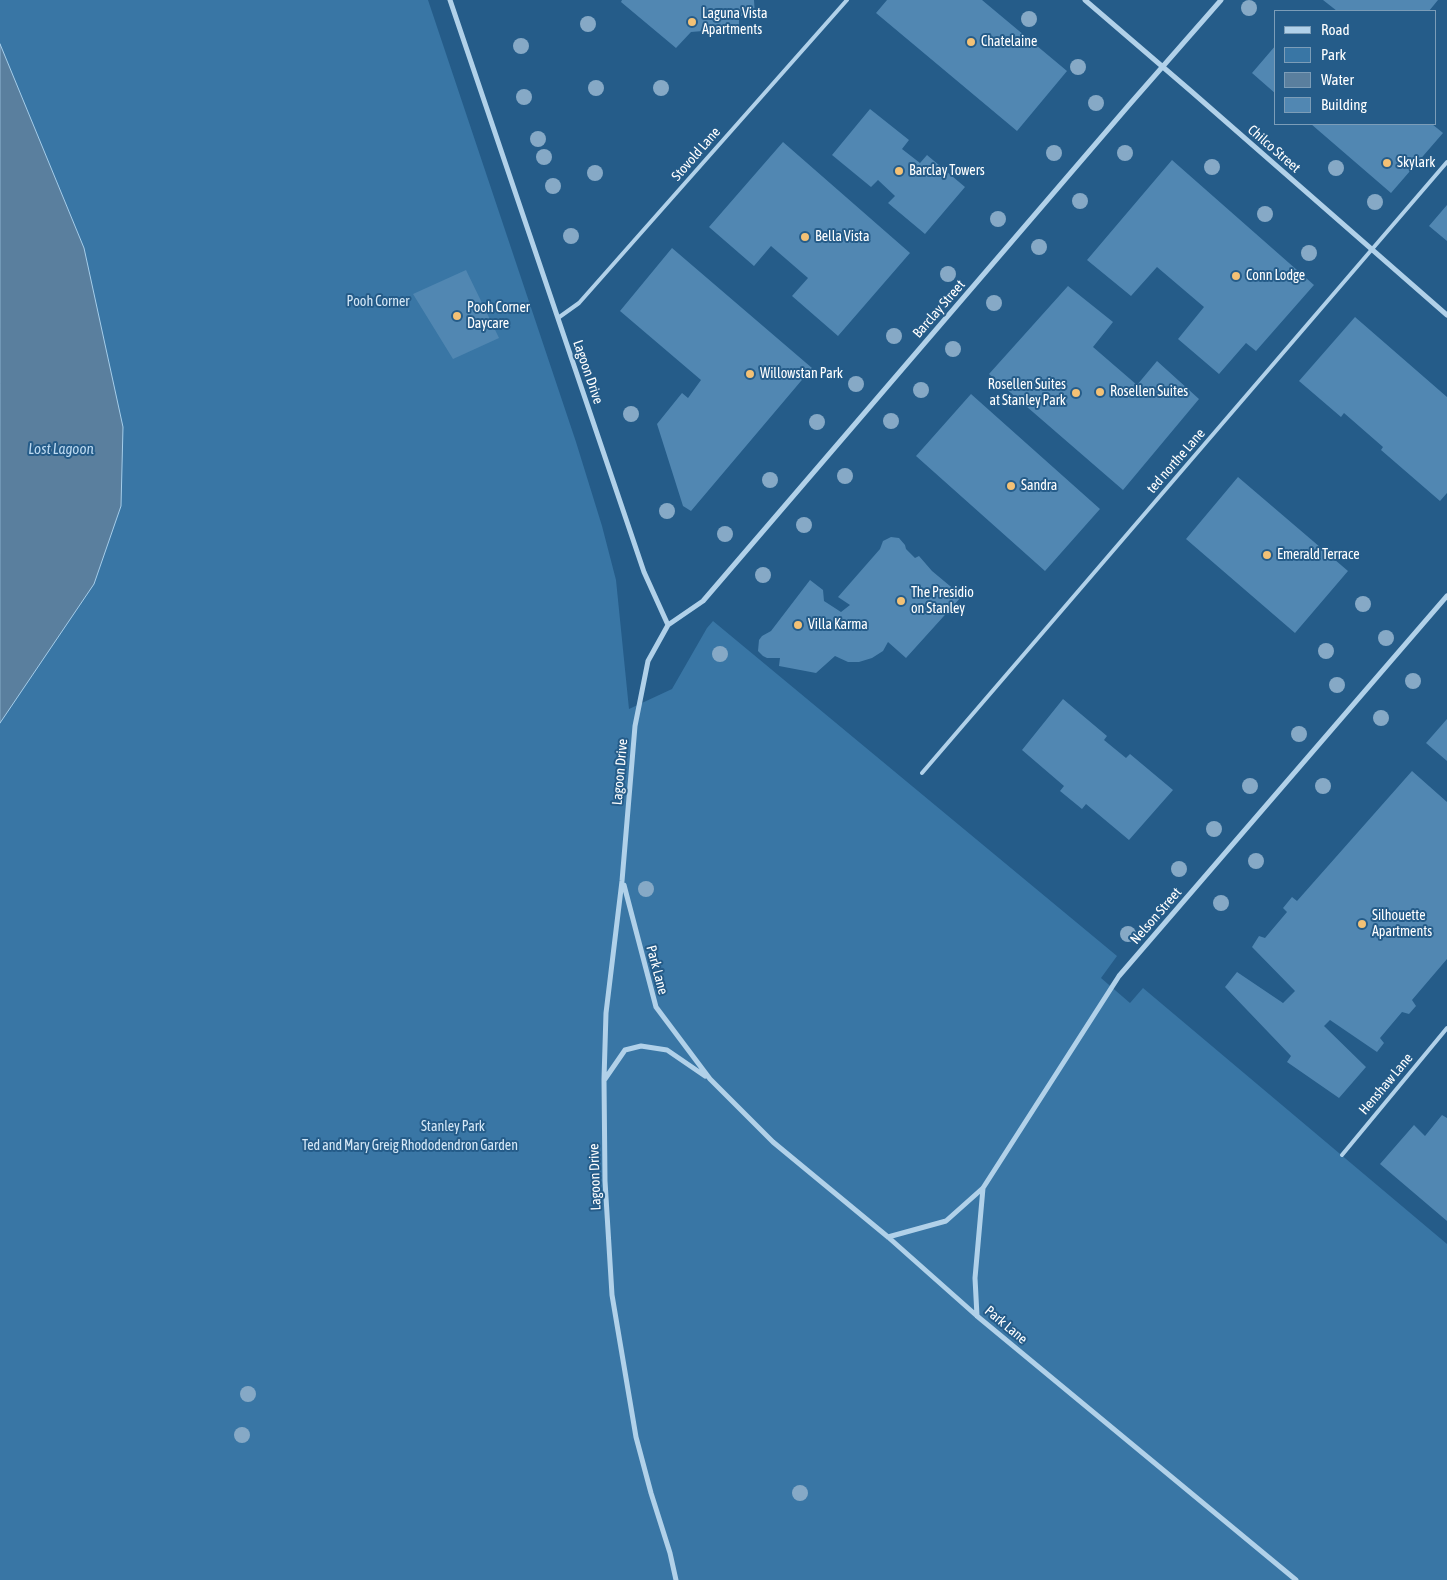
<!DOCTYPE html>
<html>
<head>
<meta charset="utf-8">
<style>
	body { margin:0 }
	#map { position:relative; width:1447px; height:1580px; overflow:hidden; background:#255c89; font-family:"Asap Condensed",sans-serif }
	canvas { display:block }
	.legend { position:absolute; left:1274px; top:10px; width:162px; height:115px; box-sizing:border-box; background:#255c89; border:1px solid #7c9db8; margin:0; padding:6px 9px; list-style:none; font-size:15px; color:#fff }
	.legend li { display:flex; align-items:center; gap:10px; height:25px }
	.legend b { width:25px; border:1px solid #7c9db8 }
</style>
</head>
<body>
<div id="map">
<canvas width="1447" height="1580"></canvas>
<ul class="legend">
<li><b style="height:6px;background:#b1d1e9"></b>Road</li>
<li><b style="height:14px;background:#3976a5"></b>Park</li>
<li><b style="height:14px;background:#5a7f9e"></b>Water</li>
<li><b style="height:14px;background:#5187b2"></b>Building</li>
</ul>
</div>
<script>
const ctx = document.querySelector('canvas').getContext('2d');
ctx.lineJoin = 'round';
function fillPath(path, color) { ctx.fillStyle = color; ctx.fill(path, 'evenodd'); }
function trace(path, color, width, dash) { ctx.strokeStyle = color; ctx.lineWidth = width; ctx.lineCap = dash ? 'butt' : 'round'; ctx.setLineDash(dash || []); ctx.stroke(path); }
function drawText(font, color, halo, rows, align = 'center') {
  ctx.font = font + ' "Asap Condensed",sans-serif'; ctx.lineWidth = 4; ctx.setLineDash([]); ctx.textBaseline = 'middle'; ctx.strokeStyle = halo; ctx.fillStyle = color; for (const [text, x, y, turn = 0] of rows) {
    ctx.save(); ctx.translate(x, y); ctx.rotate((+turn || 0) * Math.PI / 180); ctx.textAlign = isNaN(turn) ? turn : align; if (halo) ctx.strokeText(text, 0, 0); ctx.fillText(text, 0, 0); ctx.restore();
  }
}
fillPath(new Path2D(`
	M0 0H428L576 442 602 526 616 580 629 709 672 689 707 628 713 621 1117 956 1101 978 1130 1003 1143 988 1447 1244V1580H0Z`), '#3976a5');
const water = new Path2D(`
	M0 44 84 248 123 427 121 506 94 584 0 723Z`);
fillPath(water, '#5a7f9e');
trace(water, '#a5cdea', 1);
fillPath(new Path2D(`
	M622 0H754L755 16H739V28L691 32 676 48 621 2Z
	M887 0H982L1067 71 1017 131 876 13Z
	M1323 0H1438L1429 11H1337Z
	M1276 45V94L1252 73Z
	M870 109 909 140 902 149 920 163 927 155 965 187 925 234 888 203 895 196 878 180 871 187 832 155Z
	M1311 124H1432L1443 133 1391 193Z
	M783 142 910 253 838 336 792 296 808 278 771 246 754 266 709 227Z
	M1172 160 1314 285 1256 351 1246 343 1219 374 1178 339 1204 307 1157 267 1131 296 1087 260Z
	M1447 205V241L1429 226Z
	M672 248 812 368 691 511 683 506 657 424 682 393 688 398 701 380 620 311Z
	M466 270 499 338 453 359 413 294Z
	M1068 286 1113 322 1093 347 1137 385 1157 361 1199 399 1123 490 989 374Z
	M1355 317 1447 397V493L1440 501 1381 450 1383 447 1344 413 1341 417 1299 381Z
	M971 394 1100 509 1045 571 916 456Z
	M1238 477 1348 571 1295 633 1186 539Z
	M891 537 899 538 905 545 906 549 915 558 919 556 932 571 962 596 906 658 888 642 883 651 872 658 859 662H848L835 656 816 673 779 666 780 658H767L763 656 758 651 759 640 762 636 771 631 810 580 823 590 824 601 841 612 850 605 838 597 880 549 883 541Z
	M1063 699 1107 736 1104 740 1126 758 1130 754 1173 790 1129 840 1086 804 1082 809 1060 791 1064 786 1022 750Z
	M1447 719V761L1426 743Z
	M1412 771 1447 802V959L1412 1000 1416 1006 1409 1014 1402 1012 1380 1038 1384 1043 1377 1052 1330 1020 1324 1026 1366 1067 1339 1098 1287 1062 1291 1056 1225 987 1237 972 1283 1003 1295 991 1252 947 1259 936 1265 938 1287 912 1283 908 1292 897 1297 901Z
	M1442 1115 1447 1118V1221L1380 1164 1414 1125 1425 1136Z`), '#5187b2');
trace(new Path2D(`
	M558 318 579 303 847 0
	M922 773 1447 162
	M1342 1155 1447 1028`), '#b1d1e9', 4);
trace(new Path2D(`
	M450 0 644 572 668 625
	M1085 0 1192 92 1447 315
	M624 885 656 1007 710 1079 773 1142 888 1237 977 1316 1296 1580
	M605 1079 625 1050 641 1046 667 1050 705 1076
	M888 1237 946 1221 983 1188 1119 976 1447 596
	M977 1316 975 1278 983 1188
	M676 1580 670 1553 651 1493 636 1437 612 1295 605 1181 604 1079 606 1013 622 881 635 726 648 661 668 625 703 601 1129 105 1221 0`), '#b1d1e9', 5);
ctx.fillStyle = '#86a9c6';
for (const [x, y] of [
	[1249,8],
	[1029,19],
	[588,24],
	[521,46],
	[1078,67],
	[596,88],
	[661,88],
	[524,97],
	[1096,103],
	[538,139],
	[1054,153],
	[1125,153],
	[544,157],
	[1212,167],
	[1336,168],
	[595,173],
	[553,186],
	[1080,201],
	[1375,202],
	[1265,214],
	[998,219],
	[571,236],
	[1039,247],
	[1309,253],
	[948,274],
	[994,303],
	[894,336],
	[953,349],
	[856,384],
	[921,390],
	[631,414],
	[891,421],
	[817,422],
	[845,476],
	[770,480],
	[667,511],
	[804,525],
	[725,534],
	[763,575],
	[1363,604],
	[1386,638],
	[1326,651],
	[720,654],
	[1413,681],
	[1337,685],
	[1381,718],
	[1299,734],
	[1250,786],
	[1323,786],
	[1214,829],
	[1256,861],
	[1179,869],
	[646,889],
	[1221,903],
	[1128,934],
	[248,1394],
	[242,1435],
	[800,1493]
]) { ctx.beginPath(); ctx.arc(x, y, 8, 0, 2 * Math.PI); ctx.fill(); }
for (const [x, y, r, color] of [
	[692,22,5,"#f3c175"],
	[971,42,5,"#f3c175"],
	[1387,163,5,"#f3c175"],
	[899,171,5,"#f3c175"],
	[805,237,5,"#f3c175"],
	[1236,276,5,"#f3c175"],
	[457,316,5,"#f3c175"],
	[750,374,5,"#f3c175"],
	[1100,392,5,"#f3c175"],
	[1076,393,5,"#f3c175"],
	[1011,486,5,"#f3c175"],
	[1267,555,5,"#f3c175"],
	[901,601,5,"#f3c175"],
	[798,625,5,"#f3c175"],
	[1362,924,5,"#f3c175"]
]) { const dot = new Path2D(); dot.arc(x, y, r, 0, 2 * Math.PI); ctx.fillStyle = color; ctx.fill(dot); trace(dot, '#255c89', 2); }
drawText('14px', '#fff', '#255c89', [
	["Laguna Vista",702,14],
	["Apartments",702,30],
	["Chatelaine",981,42],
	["Skylark",1397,163],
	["Barclay Towers",909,171],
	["Bella Vista",815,237],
	["Conn Lodge",1246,276],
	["Pooh Corner",467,308],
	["Daycare",467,324],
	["Willowstan Park",760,374],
	["Rosellen Suites",1066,385,"right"],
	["at Stanley Park",1066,401,"right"],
	["Rosellen Suites",1110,392],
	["Sandra",1021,486],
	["Emerald Terrace",1277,555],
	["The Presidio",911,593],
	["on Stanley",911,609],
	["Villa Karma",808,625],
	["Silhouette",1372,916],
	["Apartments",1372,932]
], 'left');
drawText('14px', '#fff', '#255c89', [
	["Chilco Street",1274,149,41],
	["Stovold Lane",696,154,-49],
	["Barclay Street",939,309,-49],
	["Lagoon Drive",588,372,71],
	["ted northe Lane",1176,461,-49],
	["Lagoon Drive",620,772,-85],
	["Nelson Street",1156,916,-49],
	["Park Lane",657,970,75],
	["Henshaw Lane",1386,1084,-50],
	["Lagoon Drive",595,1177,-92],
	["Park Lane",1006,1325,40]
]);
drawText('14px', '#d5e8f7', '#255c89', [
	["Pooh Corner",378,302],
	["Stanley Park",453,1127],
	["Ted and Mary Greig Rhododendron Garden",410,1146]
]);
drawText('italic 15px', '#bddaf1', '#255c89', [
	["Lost Lagoon",61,449]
]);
</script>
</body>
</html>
